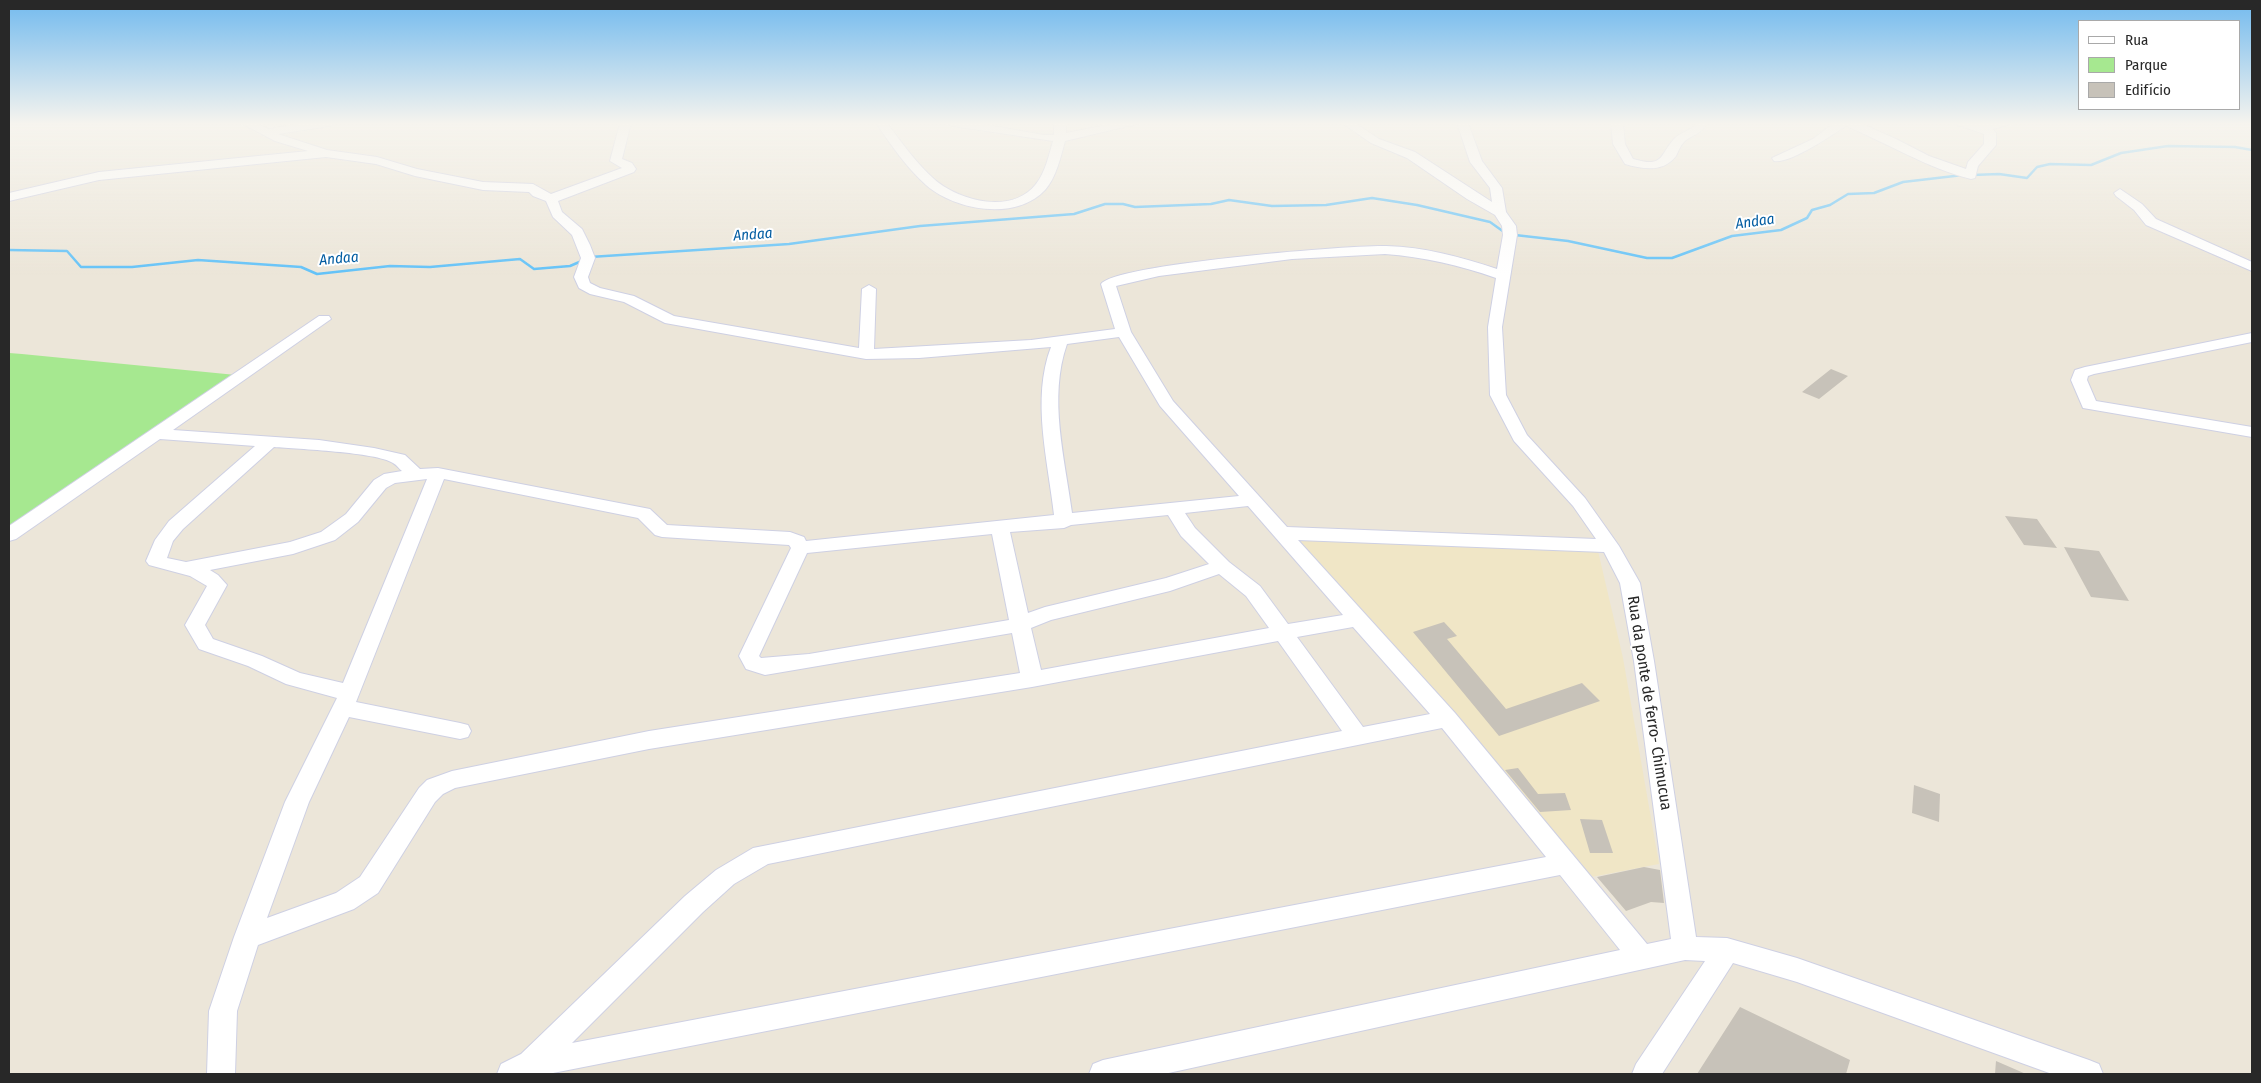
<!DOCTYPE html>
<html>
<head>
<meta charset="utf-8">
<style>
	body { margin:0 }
	#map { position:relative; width:2261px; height:1083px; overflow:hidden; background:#ece6d9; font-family:"Fira Sans Condensed",sans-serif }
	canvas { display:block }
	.frame { position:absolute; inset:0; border:10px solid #282828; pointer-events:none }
	.legend { position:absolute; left:2078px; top:20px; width:162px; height:90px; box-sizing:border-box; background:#fff; border:1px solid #a9a9a9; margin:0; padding:6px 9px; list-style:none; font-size:15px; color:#282828 }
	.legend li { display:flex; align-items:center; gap:10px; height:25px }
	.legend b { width:25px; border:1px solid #a9a9a9 }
</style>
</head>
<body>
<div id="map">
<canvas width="2261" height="1083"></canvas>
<div class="frame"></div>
<ul class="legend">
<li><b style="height:6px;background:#fff"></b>Rua</li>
<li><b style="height:14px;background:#a6e890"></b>Parque</li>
<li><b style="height:14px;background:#c7c2b9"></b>Edifício</li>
</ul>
</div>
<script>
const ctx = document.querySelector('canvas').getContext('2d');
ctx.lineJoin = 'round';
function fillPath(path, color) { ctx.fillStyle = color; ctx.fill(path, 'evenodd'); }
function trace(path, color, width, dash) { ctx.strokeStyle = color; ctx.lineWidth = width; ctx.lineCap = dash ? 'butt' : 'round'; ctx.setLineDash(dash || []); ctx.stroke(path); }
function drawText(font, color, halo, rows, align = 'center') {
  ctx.font = font + ' "Fira Sans Condensed",sans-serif'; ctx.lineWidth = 4; ctx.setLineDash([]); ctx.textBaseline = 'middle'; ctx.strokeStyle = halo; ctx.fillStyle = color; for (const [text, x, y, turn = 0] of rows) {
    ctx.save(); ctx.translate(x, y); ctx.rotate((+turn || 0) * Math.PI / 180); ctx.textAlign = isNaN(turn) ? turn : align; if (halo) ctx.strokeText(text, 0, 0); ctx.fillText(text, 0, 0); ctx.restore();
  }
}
fillPath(new Path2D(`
	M1293 537 1598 551 1623 658 1659 864 1586 878Z`), '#f0e6c6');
fillPath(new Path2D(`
	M9 353 22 354 236 375 9 529Z`), '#a6e890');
trace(new Path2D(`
	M1972 175 1999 174 2027 178 2037 167 2050 164 2091 165 2121 153 2168 146 2235 147 2252 150
	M1515 235 1568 241 1647 258H1672L1732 236 1781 230 1807 218 1812 210 1830 205 1848 194 1874 193 1903 182 1963 175
	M9 250 67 251 81 267H132L198 260 301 267 317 274 390 266 430 267 520 259 534 269 570 266 584 260
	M590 257 789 244 920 226 1074 214 1105 204H1123L1135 207 1211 204 1229 200 1272 206 1326 205 1372 198 1417 205 1490 222 1504 232`), '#62c2f8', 2.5);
fillPath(new Path2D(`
	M1831 369 1848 376 1819 399 1802 392Z
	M2005 516 2037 519 2057 548 2024 545Z
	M2064 547 2099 551 2129 601 2091 597Z
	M1444 622 1457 636 1447 639 1506 709 1582 683 1600 701 1499 736 1413 632Z
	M1518 768 1538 794 1565 793 1571 810 1540 812 1505 770Z
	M1914 785 1940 794 1939 822 1912 813Z
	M1580 819 1602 820 1613 853H1590Z
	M1644 867 1660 870 1664 903 1651 902 1626 911 1597 877Z
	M1740 1007 1850 1060 1846 1074H1697Z
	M1996 1061 2026 1074H1995Z`), '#c7c2b9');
const minor = new Path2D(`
	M241 123H256L268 129 305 123H335L330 126 278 134 327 150 377 157 417 169 483 182 533 184 551 194 622 168 610 161 620 123H631L622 159 632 163 636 169 634 172 558 201 562 212 582 229 590 245 595 258 588 277 590 283 600 288 634 296 674 316 859 348 862 289 869 285 876 289 874 349 1031 340 1115 329 1101 284C1115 264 1350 245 1386 246 1425 247 1461 257 1497 269L1503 235 1502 226 1495 215 1467 199 1407 158 1371 143 1342 123H1355L1379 139 1415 152 1492 202 1490 188 1470 162 1457 123H1468L1482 161 1502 188 1506 212 1516 226 1517 235 1502 327 1506 395 1527 435 1585 498 1619 546 1640 583 1654 661 1696 937 1727 938 1797 958 2089 1060 2099 1064 2103 1074H2052L1797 982 1733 963 1662 1074H1632L1636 1064 1705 961 1685 960 1164 1074H1089L1093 1064 1103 1060 1620 950 1560 875 548 1074H497L501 1064 521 1054 685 896 716 870 753 848 1342 731 1278 641 1032 687 649 749 455 788 443 794 435 802 378 893 354 909 258 945 237 1011 235 1074H207L209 1011 234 937 285 802 337 698 286 684 248 666 199 649 185 625 207 586 190 576 149 565 146 561 155 540 169 521 255 446 160 439 16 539 9 541V526L319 316H329L331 319 173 430 319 440 374 448 405 455 420 469 438 468 650 509 667 525 790 532 804 537 806 541 1054 515C1048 461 1031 399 1051 347L919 358 866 359 665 323 624 302 590 294 579 288 574 277 581 258 572 235 553 217 546 201 533 196 529 192 483 190 415 176 376 164 326 157 99 180 9 201V193L99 172 308 151 275 141ZM1385 254C1424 257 1459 265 1496 278L1488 327 1490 395 1514 441 1573 506 1596 539 1287 527 1173 401 1131 332 1116 286 1159 276 1292 259ZM1119 337 1160 406 1239 496 1072 513C1065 459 1048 398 1067 344ZM274 447C297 449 376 452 393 463 397 465 399 469 402 471L384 474 374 480 346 514 321 532 290 542 186 562 167 558 173 541 183 529ZM427 479 343 683 300 673 262 656 213 639 205 625 227 585 218 575 210 570 293 554 335 540 358 522 386 488 395 483ZM444 479 638 518 655 535 662 537 789 545 791 548 739 656 746 669 765 675 1012 633 1020 673 649 731 452 771 427 780 419 788 360 877 336 893 267 918 309 802 349 717 460 739 468 737 471 731 468 725 460 723 356 702ZM1248 506 1343 615 1288 624 1260 586 1229 562 1195 528 1185 513ZM1168 515 1181 536 1209 564 1166 578 1045 607 1028 613 1010 532 1064 528 1071 525ZM992 534 1009 620 809 654 761 658 759 656 807 553ZM1298 540 1604 552 1620 583 1634 661 1671 939 1647 944 1455 713ZM1219 574 1246 596 1269 628 1041 670 1031 628 1051 620 1170 591ZM1353 627 1430 714 1363 727 1297 637ZM1442 728 1546 857 572 1043 703 912 734 884 768 864Z
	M876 123H887C902 143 916 163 934 179 959 201 1012 215 1036 184 1045 173 1049 155 1053 141L952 126 947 123H976L1044 135H1054V123H1066V133L1117 123H1141L1065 141C1061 156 1056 178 1045 190 1016 221 956 211 926 185 907 168 891 145 876 123Z
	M1611 123H1623L1625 144 1633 159C1664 168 1659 156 1674 139 1680 132 1691 131 1697 123H1708C1698 137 1692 134 1684 142 1680 146 1678 152 1676 156 1663 173 1643 169 1625 164L1613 144Z
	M1834 123H1860L1896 139 1929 156 1966 169 1968 162 1984 144V134L1952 123H2014L1993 129 1996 133V145L1978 166 1975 178 1971 179C1927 168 1887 143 1846 126 1832 135 1790 164 1774 161L1772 158 1813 139Z
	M2120 189 2142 204 2156 219 2252 262V271L2146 225 2134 210 2116 196 2114 193Z
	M2252 333V342L2094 374 2088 376 2087 380 2096 401 2252 427V437L2083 408 2071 380 2075 370 2085 367Z`);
trace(minor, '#ced0e3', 2);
fillPath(minor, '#fff');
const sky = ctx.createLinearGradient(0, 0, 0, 275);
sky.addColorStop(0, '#72baee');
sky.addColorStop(0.45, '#f6f4ee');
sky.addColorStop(1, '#f6f4ee00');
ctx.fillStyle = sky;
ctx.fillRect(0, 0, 2261, 275);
drawText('italic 15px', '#035da2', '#fff', [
	["Andaa",1755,222,-8],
	["Andaa",753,235,-4],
	["Andaa",339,259,-5]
]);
drawText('16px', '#282828', '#fff', [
	["Rua da ponte de ferro- Chimucua",1649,703,81]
]);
</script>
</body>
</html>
